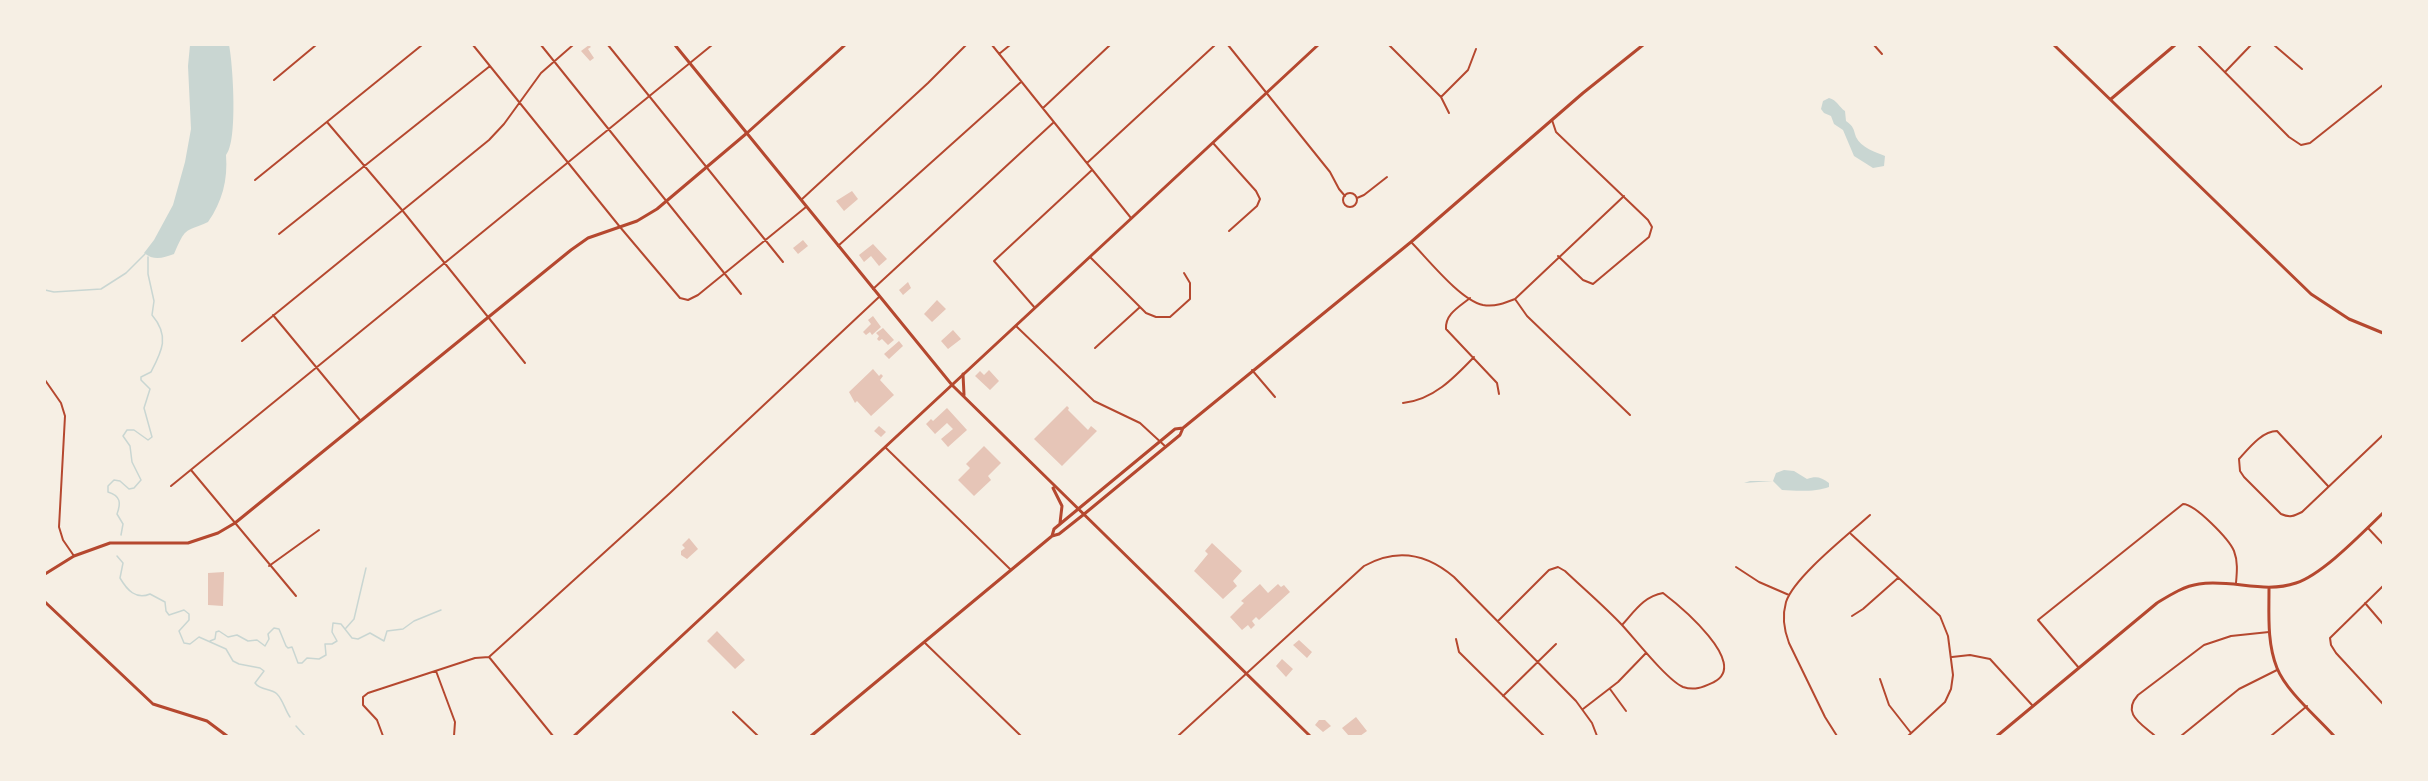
<!DOCTYPE html>
<html>
<head>
<meta charset="utf-8">
<style>
	body { margin:0 }
	#map { position:relative; width:2428px; height:781px; overflow:hidden; background:#f6efe4; font-family:Cabin,sans-serif }
	canvas { display:block }
	.frame { position:absolute; inset:0; border:46px solid #f6efe4; pointer-events:none }
</style>
</head>
<body>
<div id="map">
<canvas width="2428" height="781"></canvas>
<div class="frame"></div>
</div>
<script>
const ctx = document.querySelector('canvas').getContext('2d');
ctx.lineJoin = 'round';
function fillPath(path, color) { ctx.fillStyle = color; ctx.fill(path, 'evenodd'); }
function trace(path, color, width, dash) { ctx.strokeStyle = color; ctx.lineWidth = width; ctx.lineCap = dash ? 'butt' : 'round'; ctx.setLineDash(dash || []); ctx.stroke(path); }
fillPath(new Path2D(`
	M190 45H229C233 64 238 142 226 155 228 180 222 202 208 222 183 233 186 227 174 254 163 258 154 261 144 253L154 240 173 205 185 162 191 129 188 66Z
	M1829 98C1837 100 1839 107 1845 111L1846 121C1854 127 1853 128 1856 137 1861 148 1876 152 1885 156L1884 166 1873 168 1854 156 1843 130 1834 124 1831 116 1824 113 1821 109 1823 101Z
	M1784 470 1794 471 1807 479C1816 476 1821 477 1829 483V487C1816 492 1797 491 1782 490L1773 481 1744 483 1750 481H1773L1776 473Z`), '#c9d6d2');
trace(new Path2D(`
	M45 290 54 292 101 289 126 273 145 254
	M121 535 123 524 117 514C121 503 121 496 108 492V486L114 480 120 481 129 489 134 488 141 480 132 462 130 446 123 436 127 430H134L148 440 152 437 144 408 150 389 141 380V377L151 372C162 351 170 336 152 315L154 301 148 274V257
	M117 556 123 563 120 578C127 590 136 600 150 594L165 602 166 611 169 615 184 610 189 614V620L179 631 184 643 190 644 199 637 226 649 233 661 239 664 260 668 264 671 255 683C261 691 271 688 277 694 283 700 285 710 290 717
	M346 628 354 619 366 568
	M210 641 215 639 216 632 219 631 228 637 237 635 248 641 257 640 265 646 269 639 268 634 274 628 279 629 286 646 288 648 292 647 298 663H302L307 658 319 659 326 655 325 644H332L337 641 332 632 333 623 341 624 352 638 358 639 370 633 384 641 387 631 403 629 414 621 441 610
	M296 726 305 736`), '#c9d6d2', 1.5);
fillPath(new Path2D(`
	M589 45 591 47 588 49 594 58 590 61 581 51Z
	M852 191 858 199 844 211 836 201Z
	M803 240 808 246 798 254 793 248Z
	M873 244 887 259 879 266 871 256 864 262 859 255Z
	M908 282 911 288 903 295 899 290Z
	M937 300 946 309 932 322 924 314Z
	M873 316 881 327 872 335 870 332 866 335 863 332 871 324 868 320Z
	M883 328 894 340 888 345 882 339 879 341 877 339 879 336 876 333Z
	M953 330 961 339 948 349 941 341Z
	M899 341 903 346 889 359 884 354Z
	M873 369 879 376 881 374 883 376 880 380 894 395 871 416 857 401 855 403 849 392Z
	M989 370 999 381 990 390 975 376 980 371 984 375Z
	M1067 406 1069 408 1068 410 1088 430 1091 426 1097 431 1062 466 1034 439Z
	M947 408 967 430 948 447 941 439 953 429 947 423 935 434 926 424 931 419 933 421Z
	M879 426 886 432 881 437 874 431Z
	M984 446 1001 463 988 476 991 480 974 496 958 480 970 468 966 464Z
	M689 538 698 549 687 559 681 555V551L685 548 682 545Z
	M1212 543 1242 571 1233 581 1237 586 1223 599 1194 571 1208 554 1205 551Z
	M224 572 223 606 208 605V573Z
	M1260 584 1268 593 1278 584 1281 587 1284 585 1290 592 1259 620 1256 617 1252 621 1255 625 1251 629 1248 625 1242 630 1230 617 1244 603 1241 601Z
	M717 631 745 660 735 669 707 641Z
	M1299 640 1312 652 1307 658 1293 645Z
	M1282 659 1293 669 1286 677 1276 666Z
	M1356 717 1367 731 1360 736H1349L1342 728Z
	M1319 720H1325L1331 726 1323 732 1315 725Z`), '#e6c5b7');
trace(new Path2D(`
	M473 45 620 227 680 298 688 300 698 295 806 207
	M541 45 741 294
	M608 45 783 262
	M992 45 1131 218
	M1228 45 1330 172 1339 189 1345 196
	M1389 45 1441 97 1449 113
	M1874 45 1882 54
	M2198 45 2289 137 2301 145 2310 143 2383 85
	M2274 45 2302 69
	M999 54 1010 45
	M2226 71 2251 45
	M274 80 316 45
	M1441 97 1468 70 1476 49
	M1043 108 1110 45
	M1552 120 1556 132 1648 220 1652 227 1649 237 1593 284 1583 280 1558 256
	M327 122 402 210 525 363
	M1213 143 1256 191 1260 199 1257 206 1229 231
	M1087 163 1215 45
	M255 180 422 45
	M1343 200a7 7 0 1 1 14 0a7 7 0 1 1-14 0Z
	M1357 198 1364 195 1387 177
	M801 200 928 83 966 45
	M279 234 490 66
	M1411 242C1428 259 1460 300 1483 305 1495 307 1505 303 1515 299L1624 196
	M838 246 1021 82
	M1090 257 1146 313 1156 317H1170L1190 299V283L1184 273
	M873 289 1054 122
	M1470 298C1459 307 1445 314 1446 329L1497 383 1499 394
	M1515 299 1527 316 1630 415
	M1035 308 994 261 1092 170
	M273 315 360 420
	M1016 326 1094 401 1140 423 1166 447
	M242 341 489 140 504 124 541 73 573 45
	M1095 348 1140 307
	M1252 370 1275 397
	M45 380 61 403 65 416 59 527 63 540 74 556
	M1403 403C1433 400 1454 378 1474 357
	M885 447 1011 570
	M191 470 296 596
	M171 486 712 45
	M2328 486 2277 431C2262 431 2249 448 2239 459L2240 471 2244 477 2281 514C2290 518 2294 516 2302 512L2383 435
	M2368 528 2383 544
	M1851 534 1940 616 1948 636 1953 675 1951 689 1945 702 1908 736
	M269 566 319 530
	M1736 567 1759 582 1789 595
	M2383 586 2330 638 2331 645 2336 653 2383 704
	M2365 603 2383 624
	M1852 616 1863 609 1898 578
	M1498 621 1549 570 1558 567 1565 571C1584 589 1604 606 1622 625 1635 639 1667 680 1683 687 1695 691 1703 687 1714 682 1750 664 1680 606 1663 593 1644 596 1634 612 1622 625
	M1456 639 1459 652 1544 736
	M924 642 1021 736
	M489 657 553 736
	M1952 657 1970 655 1990 659 2032 705
	M2079 668 2038 620 2183 504C2195 504 2229 539 2234 551 2238 561 2237 572 2236 583
	M436 671 455 722 454 736
	M1880 679 1889 705 1911 733
	M1610 689 1626 711
	M1503 696 1556 644
	M1583 709 1618 682 1646 653
	M733 712 758 736
	M383 736 377 720 363 705V697L368 693 475 658 489 657 670 493 879 297
	M1178 736 1364 566C1396 548 1426 553 1454 577L1576 701 1592 723 1597 736
	M1837 736 1825 717 1789 643C1784 630 1782 616 1786 602 1794 577 1849 534 1870 515
	M2155 736C2142 724 2121 714 2138 695L2204 645 2231 636 2269 632
	M2181 736 2239 689 2277 670
	M2271 736 2307 706`), '#b5482f', 2);
trace(new Path2D(`
	M2054 45 2311 294 2349 319 2383 333
	M2111 99 2175 45
	M45 574 74 556 110 543H188L218 533 235 523 571 250 588 238 637 221 657 209 747 133 845 45
	M2269 589C2269 615 2267 643 2277 668 2286 691 2317 717 2334 736
	M45 602 153 704 207 721 227 736
	M574 736 1318 45
	M1997 736 2157 603C2170 595 2184 586 2199 584 2232 579 2264 594 2296 583 2323 574 2361 534 2383 513`), '#b5482f', 3);
trace(new Path2D(`
	M675 45 952 385 1310 736
	M963 374 964 395
	M1053 488 1062 506 1060 523
	M1052 536 1054 529 1175 429 1183 428
	M811 736 1052 536 1059 534 1083 515 1180 435 1183 428 1411 242 1583 93 1643 45`), '#b5482f', 3);
</script>
</body>
</html>
